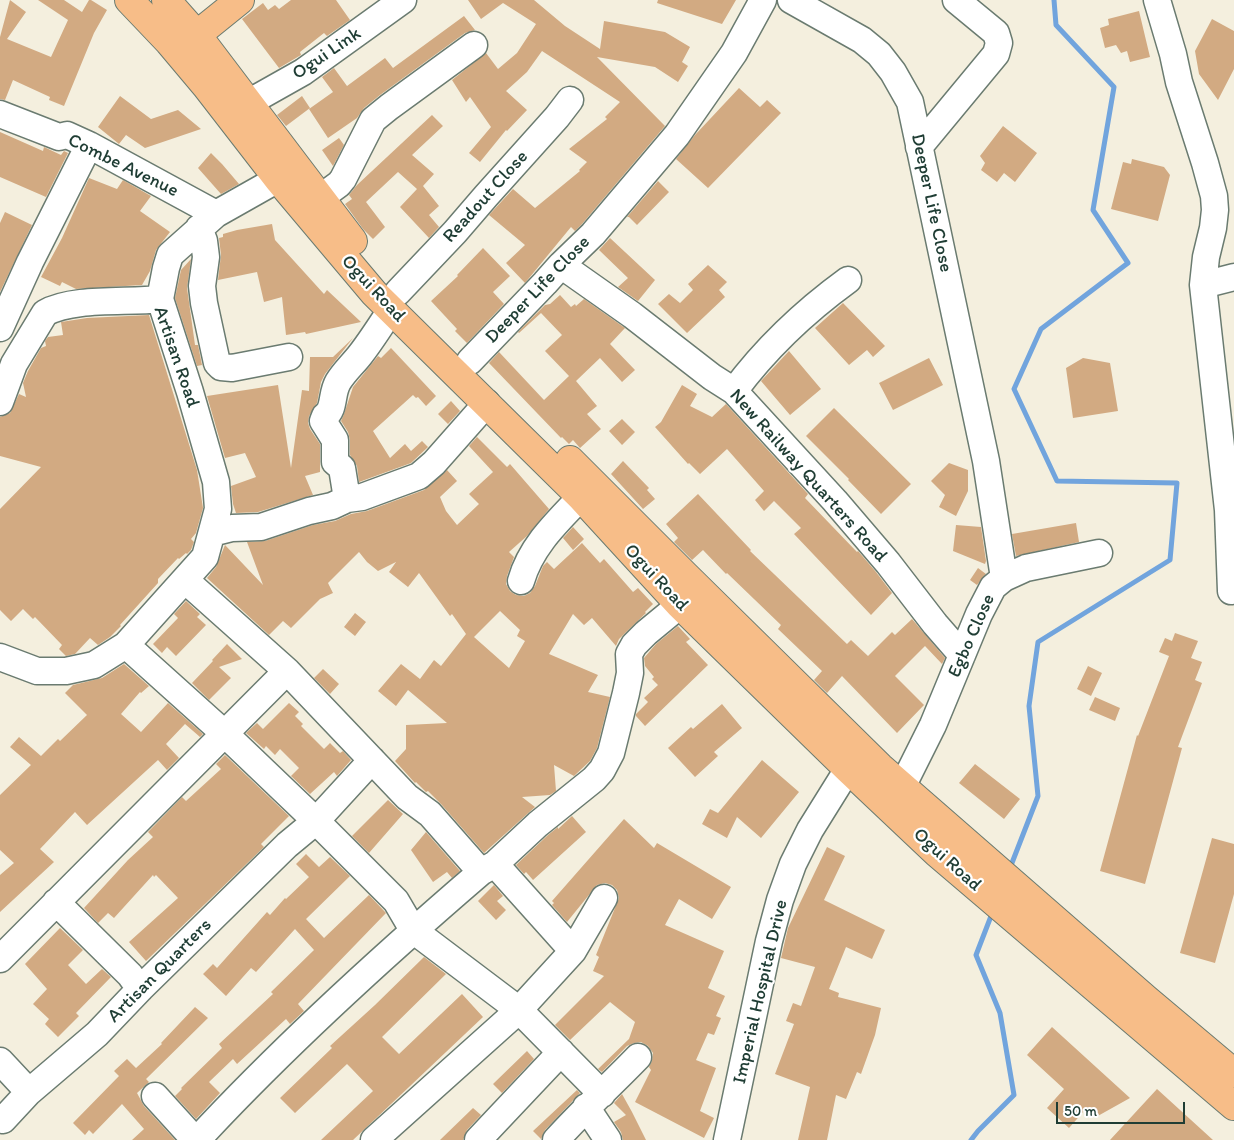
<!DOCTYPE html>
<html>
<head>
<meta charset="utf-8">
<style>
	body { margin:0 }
	#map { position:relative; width:1234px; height:1140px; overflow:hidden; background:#f4efde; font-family:Itim,sans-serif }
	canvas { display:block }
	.scale { position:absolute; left:1056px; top:1102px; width:129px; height:22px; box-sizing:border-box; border:2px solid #1f3d34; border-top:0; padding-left:6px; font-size:15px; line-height:18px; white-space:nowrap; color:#1f3d34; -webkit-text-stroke:4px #fff; paint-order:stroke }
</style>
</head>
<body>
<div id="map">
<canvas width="1234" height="1140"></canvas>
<div class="scale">50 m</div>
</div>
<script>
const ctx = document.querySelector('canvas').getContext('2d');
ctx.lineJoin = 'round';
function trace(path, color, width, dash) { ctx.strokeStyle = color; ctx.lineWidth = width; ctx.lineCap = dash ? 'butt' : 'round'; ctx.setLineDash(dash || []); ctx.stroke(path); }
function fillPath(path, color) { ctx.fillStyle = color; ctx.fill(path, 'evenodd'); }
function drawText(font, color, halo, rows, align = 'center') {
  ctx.font = font + ' Itim,sans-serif'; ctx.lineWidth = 4.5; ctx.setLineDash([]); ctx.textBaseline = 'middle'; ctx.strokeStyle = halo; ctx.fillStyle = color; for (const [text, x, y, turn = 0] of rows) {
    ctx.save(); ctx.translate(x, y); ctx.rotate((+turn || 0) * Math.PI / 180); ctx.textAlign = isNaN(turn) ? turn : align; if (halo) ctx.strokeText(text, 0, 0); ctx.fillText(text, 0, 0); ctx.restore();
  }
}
trace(new Path2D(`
	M1010 868 1038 796 1029 706 1038 642 1170 560 1177 483 1057 481 1014 389 1041 329 1128 263 1093 210 1114 87 1056 25 1054 0
	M971 1140 978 1131 1014 1095 1000 1013 976 955 993 911`), '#71a4dd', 5);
fillPath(new Path2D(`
	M10 0 26 12 7 39 51 57 68 20 38 0H64L82 12 89 0H91L107 10 94 33 64 106 49 100 50 97 13 80 5 100 0 99V37Z
	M291 0H336L350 20 327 36 324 33 300 52 301 55 279 68 242 19 263 3 268 10 275 5 279 9Z
	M468 0H534L565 26 600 49 604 21 665 32 690 47 682 62 688 66 678 82 655 67 597 57 665 126 582 224 575 231 571 227 525 283 506 263 525 245 489 215 513 189 535 208 580 171 579 170 587 162 569 149 607 119 605 117 620 102 542 51 527 72 506 91 527 110 507 131 506 130 480 162 469 153 491 127 470 97 466 102 452 80 486 53 498 69 517 53 536 24 503 3 481 19Z
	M658 0H736L722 24 657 3Z
	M1139 11 1150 57 1130 62 1127 51 1121 53 1116 45 1105 48 1100 28 1109 25 1108 19Z
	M464 16 475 30 465 33 380 95 364 108 357 118 328 138 309 109 333 92 322 77 334 68 347 86 385 58 393 68Z
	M1212 19 1234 31V69L1218 100 1199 74 1195 51Z
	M739 88 760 107 767 100 781 113 708 188 676 159 695 135Z
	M120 96 151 119 178 110 201 129 145 148 126 135 119 144 98 127Z
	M302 96 310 108 286 126 277 115Z
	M432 115 443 126 412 155 434 174 423 186 439 206 429 215 439 227 429 238 400 207 417 189 398 172 366 202 385 227 373 239 363 229 345 204 352 199 349 195 357 185Z
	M1003 126 1037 153 1015 182 1004 173 997 182 981 170 985 163 980 156Z
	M0 132 43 151 44 147 61 155 64 151 68 153 46 197 0 177Z
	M339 138 344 145 333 166 322 150Z
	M211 153 222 164 239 184 221 194 198 168Z
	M1132 159 1164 167 1170 175 1158 221 1111 209 1123 162 1131 164Z
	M89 178 117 189 123 180 151 196 140 211 170 232 156 250 150 271 142 285 76 289 62 282 60 286 41 277 62 238Z
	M658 181 669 192 637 225 629 217H627Z
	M5 212 32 225 0 292V223Z
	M272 224 275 240 324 294 327 290 361 322 306 334 305 332 286 335 282 297 264 302 257 272 218 280 221 255 219 238 223 237V234L237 230Z
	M610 238 655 280 638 301 618 287 628 278 599 250Z
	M483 248 510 276 493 292 504 304 467 343 455 331 457 329 431 301 458 276 457 275Z
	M191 259 187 288 195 345H198L202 365 197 366 175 298 181 270Z
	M708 265 727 282 719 290 725 297 687 333 658 304 669 294 680 303 693 290 688 284Z
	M560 295 571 307 575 304 576 306 584 299 625 328 610 344 635 370 622 382 600 358 576 381 597 406 587 414 601 429 580 448 573 440 569 444 562 437 561 438 489 363 499 352 544 400 569 376 545 351 562 335 541 313 519 333 518 332 545 305 550 304Z
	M843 303 885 346 873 357 867 350 849 365 815 328Z
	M149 315 197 470 203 508 196 533 191 539 194 542 191 550 187 554 186 553 179 559 178 558 158 579V583L120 625 121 626 110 637 98 645 90 638 75 654 66 656 59 649 62 645 35 617 33 619 23 609 11 621 0 610V509L41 467 0 456V417L10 413 19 394 26 397 23 383 28 371 41 348 46 346 45 341 48 337 63 335 61 322 87 318Z
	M353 338 325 374 321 382 317 403 309 416 308 423 310 429 320 444V472L305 476 313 495 258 512 236 513 233 504 231 486 256 477 245 453 225 458 207 396 278 385 291 468 302 390 309 391 310 357H333Z
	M391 348 436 396 426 406 418 397 416 398 413 395 373 431 390 458 405 444 411 451 422 441 428 447 411 463 359 482 357 466 350 455V440L348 432 341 421 344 414 353 387 378 356 381 358Z
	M789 351 821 389 790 415 761 381Z
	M929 358 943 385 893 410 879 383Z
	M1083 358 1110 363 1118 411 1073 418 1066 368Z
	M682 385 697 394 690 406 712 417 726 404 808 494 805 498 857 552 858 551 876 572 892 593 871 615 794 534 801 528 774 501 764 511 755 500 764 491 727 449 700 474 689 463 688 464 655 427 661 422Z
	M451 401 460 411 448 424 438 414Z
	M834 408 911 484 881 514 848 480 849 479 806 436Z
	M622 419 635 432 622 445 609 431Z
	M477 437 507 467 510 464 549 509 527 536 509 552 514 557 507 576 506 584 510 591 516 595 524 596 530 593 535 586 543 566 547 562 554 569 582 543 600 563 604 559 633 592 638 588 653 604 645 612 646 613 619 639 616 646 592 618 584 625 573 614 549 654 598 675 588 692 610 697 597 748 590 761 574 776 554 765 556 791 550 795 522 797 535 807 484 853 441 804 428 791 426 792 416 782 415 783 395 761 406 749V725L447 723 408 690 396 706 378 691 401 664 420 679 434 660 441 666 466 634 452 614 450 616 419 573 408 587 389 572 396 562 378 571 367 562 359 552 328 583 333 593 320 599 291 628 283 621 269 635 207 578 216 567 225 545 263 585 247 542 265 541 313 525 335 521 351 514 367 511 424 490 447 470 457 481 440 497 446 511 457 525 479 504 469 494 493 472 469 446ZM500 611 520 630 517 636 525 641 509 668 474 637Z
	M623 461 649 488 647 490 655 499 643 509 611 474Z
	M949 463 968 470V491L956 516 939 507 945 495 931 481Z
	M698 494 751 550 750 551 847 644 851 640 868 656 892 632 895 635 912 619 945 658 942 664 925 646 895 676 924 705 897 733 842 676 827 693 814 680 822 671 778 629 781 625 727 573 726 574 703 550 692 560 674 542 678 538 666 524Z
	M1076 523 1079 542 1016 556 1012 534Z
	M956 525 981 527 986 561 985 564 953 551Z
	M573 527 584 539 573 550 563 538Z
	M978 568 986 574 977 585 970 580Z
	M186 601 200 614 197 617 206 625 176 656 167 647 162 653 153 644 178 618 174 614Z
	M355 613 366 622 355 636 344 627Z
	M678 626 690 639 686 642 708 665 645 726 636 716V714L648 702 644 698 658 685 652 679 654 677 645 666 644 658 656 644Z
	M1175 633 1198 641 1191 658 1202 662 1195 680 1202 683 1178 747 1182 748 1145 884 1100 871 1137 735 1138 736 1169 656 1159 652 1165 638 1172 641Z
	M227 644 242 659 219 667 231 678 209 700 192 683 213 661 212 660Z
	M124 664 149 686 141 693 140 692 121 714 141 732 168 703 203 734 200 737 185 724 166 744 179 758 167 770 158 760 87 825 75 812 40 849 54 862 0 912V875L14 863 0 850V795L31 765 10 747 19 737 41 756 58 739 60 741 87 715 65 693 73 685 102 678Z
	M1088 666 1102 673 1091 696 1077 689Z
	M323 669 339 684 330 694 314 678Z
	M1095 697 1120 708 1115 721 1089 710Z
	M289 703 299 712 295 716 303 724 301 726 324 749 330 743 340 753 343 751 351 760 337 776 334 772 310 794 291 776 299 768 280 749 275 755 266 746 264 749 246 733 257 723 263 729Z
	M722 704 742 728 714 752 718 756 695 777 668 748 691 727 693 729Z
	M225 755 289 816 261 844 264 847 146 961 129 942 178 898 156 875 154 877 153 875 114 918 108 913 98 923 84 908 128 860 153 837 148 832 182 797 186 801 221 769 216 764Z
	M762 760 799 792 761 838 737 817 727 838 702 824 710 809 718 813Z
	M975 764 1020 799 1004 819 959 783Z
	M388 800 403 814 369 853 352 836Z
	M572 816 586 832 533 880 526 872 524 874 516 865 548 835 558 827V829Z
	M624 819 654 848 657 843 731 887 712 919 679 899 665 925 724 951 708 988 725 996 716 1016 721 1018 714 1035 708 1033 696 1060 716 1068 700 1111 714 1118 704 1138 635 1102 651 1070 649 1067 652 1061 653 1053 648 1046 641 1042 634 1043 627 1046 602 1072 598 1069 629 1039 635 1022 610 1002 570 1040 555 1025 604 976 593 971 599 957 596 955 619 898 617 890 612 885 605 883 597 885 567 922 552 905 554 903 552 901Z
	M426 832 460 871 452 878 447 872 433 882 411 850Z
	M1212 838 1234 844V894L1215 963 1180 953Z
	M827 847 845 856 824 900 885 930 872 959 846 947 829 989 839 993 838 997 881 1008 875 1035 861 1074 857 1072 846 1099 836 1095 827 1140H798L810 1087 775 1074 794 1024 786 1021 793 1003 801 1006 815 967 781 958 788 928Z
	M306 854 319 867 330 857 350 876 306 919 324 938 369 895 386 913 298 1004 304 1011 290 1024 286 1019 237 1064 233 1059 209 1082 220 1093 196 1119 175 1096 182 1089 181 1088 222 1048 219 1044 273 994 271 992 314 950 295 929 256 972 251 968 226 996 203 974 213 964 217 968 267 912 270 915 285 898 286 899 309 877 296 864Z
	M494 885 503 896 497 901 506 910 496 920 478 901Z
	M60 928 83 950 68 965 86 984 102 969 111 977 76 1013 79 1016 58 1037 45 1024 49 1019 33 1004 47 989 25 964Z
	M424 957 446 974 382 1037 399 1054 462 994 483 1017 353 1140H321L373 1091 351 1068 347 1064 295 1113 280 1098 332 1048 330 1046 375 1005Z
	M195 1007 208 1018 146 1079 149 1082 137 1093 144 1106 175 1140H132L144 1129 122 1104 93 1134 89 1130 85 1135 73 1123 119 1076 114 1071 127 1059 136 1068 162 1044 161 1043Z
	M1052 1027 1130 1098 1096 1117 1084 1111 1069 1128 1047 1108 1064 1089 1027 1055Z
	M527 1051 534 1059 502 1093 493 1084Z
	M1157 1089 1213 1140H1110Z
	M577 1090 580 1093 545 1130 541 1139 533 1131Z
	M622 1094 632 1112 646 1140H623L621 1132 614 1122 626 1115 614 1103Z
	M473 1108 481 1115 467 1130 463 1140H440Z`), '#d2aa82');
const minor = new Path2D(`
	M791 0 862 40 879 54 893 72 910 102 986 461 1004 578
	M1157 0 1173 54 1179 82 1205 163 1214 196 1215 210 1213 228 1206 257 1203 285 1228 510 1231 591
	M248 103 303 72 403 0
	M0 114 59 137 67 135 89 145 216 214
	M919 147 996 54 999 43 996 33 956 0
	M320 198 339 184 343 179 373 120 389 107 474 45
	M199 228 204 241 206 257 202 286 204 303 217 363 221 367 232 368 289 357
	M561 265 632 315 712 377 734 391 835 501 888 563 935 624 962 655
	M1203 285 1234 277
	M398 292 455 232 486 196 557 117 570 100
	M0 328 30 262 89 145
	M470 361 545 283 561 265 593 234 677 135 734 53 763 0
	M734 391C766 348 804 312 848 280
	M0 402 14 364 45 313C73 297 127 303 160 299
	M347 499 342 468 335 462V440L323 421 325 416C335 409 331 394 338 382 344 372 353 364 360 355 371 341 381 325 391 310
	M212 533 232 528 261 527 309 511 332 506 347 499 362 497 419 476 434 463 487 403
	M185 580 287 671 407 797 430 814 481 872C382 957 285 1045 197 1140
	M521 581C531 546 557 522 581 497
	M126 645 225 734 316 821 396 901 413 930 519 1010 602 1094
	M0 657 37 671H66L94 665 126 645 205 557 218 509 216 482 190 392 160 299 166 268 170 255 216 214 278 179
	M902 787 933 725 979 614 993 587 1004 578 1026 568 1099 553
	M495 864 573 951 604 898
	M481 872 495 864 538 824 594 779 602 770 611 753 626 693 630 673 629 654 634 645 646 633 680 605
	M56 902 130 975 140 989
	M0 959 287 671
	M0 1061 29 1092
	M155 1096 195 1140
	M586 1107 608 1140
	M3 1120 29 1092 97 1034 140 989 287 845 316 821 372 760
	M374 1140 519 1010 573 951
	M478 1140 561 1052
	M556 1140C582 1111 611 1085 638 1057
	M727 1140 769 941 780 900 793 864 810 830 848 769`);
const major = new Path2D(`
	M129 0 169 42 206 86 278 179 374 293 581 497 680 605 848 769 937 853 1234 1106
	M166 0 197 35 353 241
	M183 46 240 0
	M570 460 685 575 880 767 1146 999 1234 1073`);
trace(minor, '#6a7b70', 29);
trace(major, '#6a7b70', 30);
trace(minor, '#fff', 26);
trace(major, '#f7bd88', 28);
drawText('19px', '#1f3d34', '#fff', [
	["Ogui Link",327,54,-34],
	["Combe Avenue",123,166,26],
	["Readout Close",486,197,-48],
	["Deeper Life Close",931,203,78],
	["Ogui Road",373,289,47],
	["Deeper Life Close",538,290,-46],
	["Artisan Road",176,357,71],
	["New Railway Quarters Road",808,476,48],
	["Ogui Road",656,578,47],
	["Egbo Close",972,636,-66],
	["Ogui Road",947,860,42],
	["Artisan Quarters",160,971,-45],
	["Imperial Hospital Drive",761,992,-77]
]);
</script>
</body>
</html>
